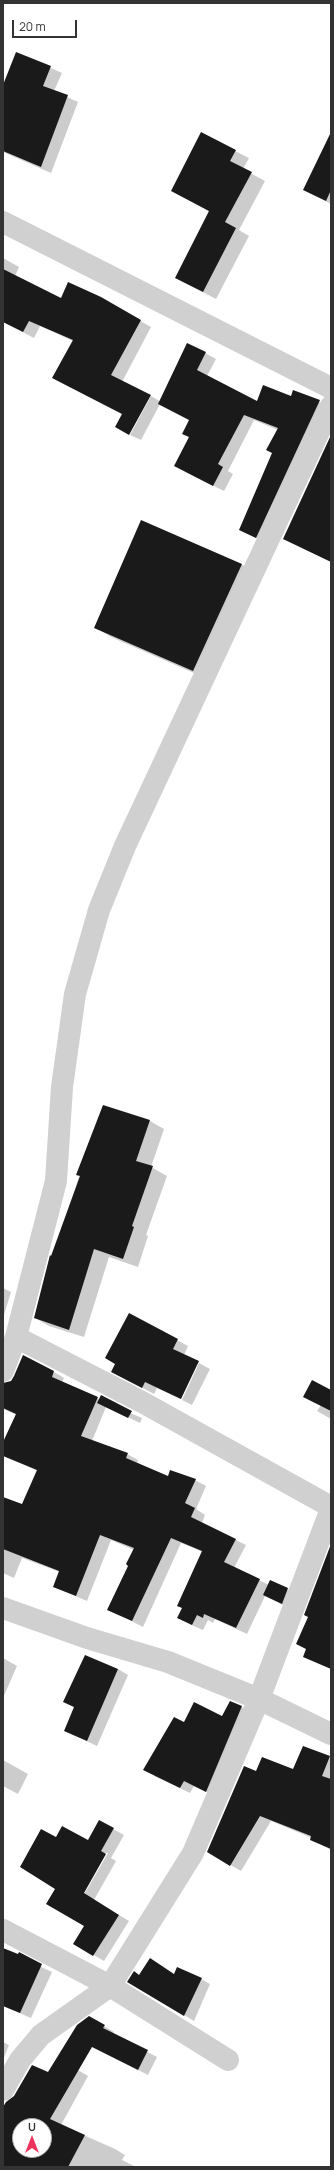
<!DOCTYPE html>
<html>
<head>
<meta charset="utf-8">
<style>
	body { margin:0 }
	#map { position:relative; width:334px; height:2170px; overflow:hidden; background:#fff; font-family:Manrope,sans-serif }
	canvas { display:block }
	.frame { position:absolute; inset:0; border:4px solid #333; pointer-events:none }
	.north { position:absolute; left:12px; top:2118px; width:40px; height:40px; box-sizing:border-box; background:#fff; border:1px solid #adadad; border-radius:50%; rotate:0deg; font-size:11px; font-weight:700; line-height:16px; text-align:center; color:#333 }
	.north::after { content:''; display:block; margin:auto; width:14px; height:18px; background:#ec335c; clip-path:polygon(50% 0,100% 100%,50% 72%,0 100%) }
	.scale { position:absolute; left:12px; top:20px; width:65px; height:18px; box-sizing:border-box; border:2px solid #333; border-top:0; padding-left:5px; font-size:12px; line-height:14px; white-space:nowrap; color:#333; -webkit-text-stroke:3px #fff; paint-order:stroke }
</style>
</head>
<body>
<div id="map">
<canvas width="334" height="2170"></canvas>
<div class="frame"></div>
<div class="north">U</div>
<div class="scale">20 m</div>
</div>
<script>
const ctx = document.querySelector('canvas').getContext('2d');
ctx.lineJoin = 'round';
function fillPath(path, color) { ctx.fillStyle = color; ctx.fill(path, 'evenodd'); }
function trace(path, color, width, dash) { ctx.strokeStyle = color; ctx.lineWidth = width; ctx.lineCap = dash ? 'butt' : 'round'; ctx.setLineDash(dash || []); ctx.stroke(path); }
fillPath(new Path2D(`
	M17 53 62 73 54 91 78 102 51 173 3 152V103Z
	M235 151 249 158 243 169 265 181 239 230 249 236 216 299 176 278 210 212 172 191Z
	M331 159V204L304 190Z
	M3 258 19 267 15 276 62 300 100 298 151 327 122 382 123 414 73 341 40 326 34 338 3 322Z
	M205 353 216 359 207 376 258 403 291 397 294 391 330 407 266 543 240 530 273 453 278 430 254 420 228 471 233 474 224 491 186 472 190 420 160 404 141 440 130 435 151 396 161 402Z
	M241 564 258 574 210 680 111 637 95 627Z
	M103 1106 150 1121 164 1129 151 1167 167 1176 146 1235 148 1236 138 1267 109 1257 84 1337 49 1326 35 1318 52 1257Z
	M3 1288 11 1292 4 1315 3 1314Z
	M177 1340 188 1346 184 1355 198 1362 180 1399 157 1388 154 1394 124 1378Z
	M199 1363 210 1369 192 1405 182 1400Z
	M54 1372 64 1378 62 1383 142 1418 140 1423 106 1407 92 1441 127 1454 138 1460 137 1463 168 1477 195 1480 206 1486 196 1509 205 1515 202 1523 246 1545 234 1568 269 1585 287 1589 293 1592 287 1607 265 1596 247 1634 215 1619 213 1623 208 1620 203 1630 189 1624 203 1552 181 1543 143 1627 108 1609 129 1565 134 1550 111 1540 87 1601 54 1587 60 1572 22 1558 14 1578 3 1573V1498L23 1505 38 1471 3 1455V1445L17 1415 3 1409V1384Z
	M331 1390V1419L317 1411Z
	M3 1658 17 1666 3 1698Z
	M118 1669 128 1675 97 1746 65 1731 75 1708 64 1702Z
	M230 1702 252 1712 216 1796 194 1786 190 1793 154 1776 185 1723 223 1717Z
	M329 1757 331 1758V1850L311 1839 312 1838 271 1821 241 1871 208 1852 257 1772 294 1770Z
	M3 1760 28 1774 18 1794 3 1786Z
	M100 1822 124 1835 111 1858 116 1861 94 1900 129 1921 104 1961 75 1944 86 1926 57 1889V1838L88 1842ZM106 1853H108L82 1898 80 1897Z
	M3 1949 52 1972 31 2018 3 2006Z
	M140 1975H175L201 1979 210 1984 194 2021 129 1982Z
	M89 2017 114 2032 113 2034 157 2057 148 2075 105 2053Z
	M3 2042 9 2045 3 2060Z
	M78 2070 88 2076 61 2125 115 2149 125 2155 122 2160 136 2167H6L3 2165V2109L49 2073ZM20 2126H44V2150H20Z`), '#0003');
fillPath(new Path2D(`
	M16 52 51 66 43 86 68 95 41 167 3 151V85Z
	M201 132 236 150 230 161 252 172 225 222 236 228 203 292 175 278 209 211 171 191Z
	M331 132V190L326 201 303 190Z
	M3 269 61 298 68 282 101 297 141 320 111 375 151 395 129 435 115 427 122 414 52 378 73 340 29 321 23 332 3 322Z
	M187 343 206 352 197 370 257 401 263 385 291 396 293 390 320 400 256 538 239 530 272 453 266 450 278 428 244 415 218 464 223 467 213 486 174 466 189 437 182 434 189 420 158 404Z
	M331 435V562L283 539Z
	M141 520 242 564 193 671 94 628Z
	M103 1105 150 1120 136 1161 153 1166 132 1226 134 1227 123 1259 94 1249 69 1330 34 1318 50 1255 51 1256 80 1176 76 1175Z
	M129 1313 178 1339 173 1349 199 1361 181 1399 145 1382 142 1388 111 1372 115 1364 105 1358Z
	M23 1355 54 1371 52 1377 98 1397 81 1436 128 1453 126 1458 168 1476 170 1470 196 1479 185 1503 195 1508 191 1517 236 1539 224 1562 260 1579 236 1628 204 1614 203 1618 197 1615 192 1625 177 1618 182 1608 177 1606 202 1551 171 1538 132 1621 107 1610 128 1566 126 1564 134 1548 100 1535 76 1596 53 1587 59 1571 3 1549V1497L22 1504 37 1470 3 1456V1442L16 1414 3 1408V1383L11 1381 14 1376Z
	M312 1380 331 1390V1411L303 1397Z
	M101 1395 132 1411 128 1418 97 1403Z
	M331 1544V1669L303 1657 306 1649 296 1644 308 1617 304 1615Z
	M270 1580 288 1588 282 1604 263 1595Z
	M85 1655 118 1669 87 1741 64 1731 74 1707 63 1702Z
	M230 1701 242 1706 206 1792 184 1781 180 1788 143 1770 174 1717 184 1722 194 1702 222 1716Z
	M303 1746 330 1756 322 1776 331 1779V1849L310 1840 311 1836 260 1816 230 1866 207 1852 244 1766 256 1771 262 1757 293 1769Z
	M99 1820 114 1828 101 1851 106 1854 84 1893 119 1915 93 1956 73 1944 84 1926 46 1904 55 1889 20 1867 41 1829 56 1837 62 1826 88 1840Z
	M3 1948 18 1954 19 1952 42 1964 20 2013 3 2006Z
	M150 1958 174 1974 177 1967 202 1978 184 2016 127 1982 134 1971 139 1975Z
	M89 2016 105 2025 103 2028 148 2050 138 2070 92 2047 50 2119 85 2135 68 2167H3V2107L6 2102 14 2096 32 2065 48 2072 77 2025ZM20 2126H44V2150H20Z`), '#1a1a1a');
trace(new Path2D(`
	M3 222 331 388
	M16 1337 142 1402 331 1507
	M3 1371 16 1337 56 1181 62 1087 75 994 99 910 125 846 331 406
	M3 1608 87 1638 168 1662 259 1699 331 1734
	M3 1930 110 1986 228 2060
	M3 2090 20 2060 41 2035 110 1986 193 1853 259 1699 331 1509`), '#d0d0d0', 22);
</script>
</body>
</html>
